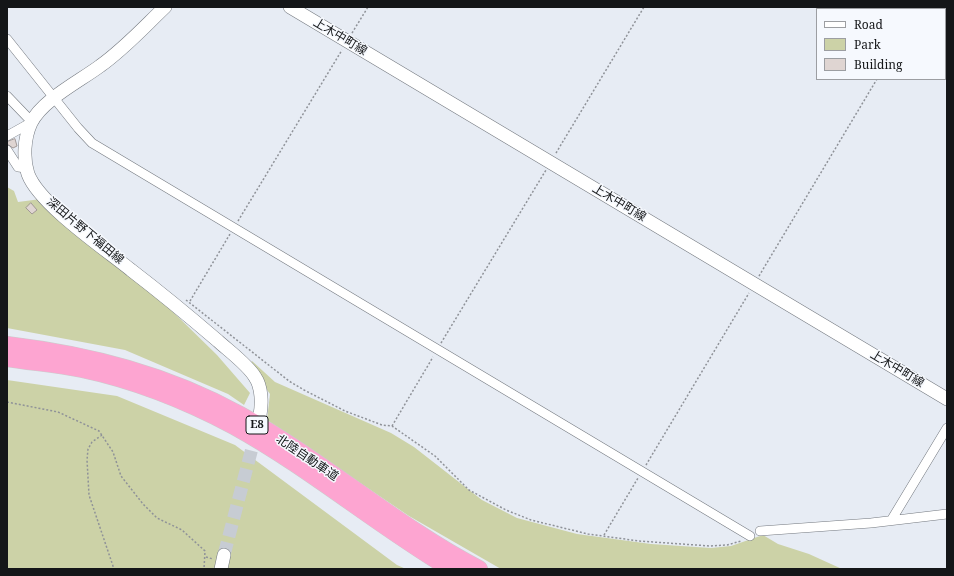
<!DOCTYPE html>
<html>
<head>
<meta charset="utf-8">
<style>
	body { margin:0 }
	#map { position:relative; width:954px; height:576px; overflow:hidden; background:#e7ecf4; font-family:"Noto Serif",serif }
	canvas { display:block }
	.frame { position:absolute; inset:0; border:8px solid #141618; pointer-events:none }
	.legend { position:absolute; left:816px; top:8px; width:130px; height:72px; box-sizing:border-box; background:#f6f9fe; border:1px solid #9c9ea2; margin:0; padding:5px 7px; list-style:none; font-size:12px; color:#141618 }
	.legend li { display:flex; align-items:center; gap:8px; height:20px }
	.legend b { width:20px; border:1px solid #9c9ea2 }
</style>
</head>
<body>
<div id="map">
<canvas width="954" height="576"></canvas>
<div class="frame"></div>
<ul class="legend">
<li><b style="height:5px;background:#fff"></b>Road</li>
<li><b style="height:11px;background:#ccd2a7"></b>Park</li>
<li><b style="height:11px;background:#dfd5d2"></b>Building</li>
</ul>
</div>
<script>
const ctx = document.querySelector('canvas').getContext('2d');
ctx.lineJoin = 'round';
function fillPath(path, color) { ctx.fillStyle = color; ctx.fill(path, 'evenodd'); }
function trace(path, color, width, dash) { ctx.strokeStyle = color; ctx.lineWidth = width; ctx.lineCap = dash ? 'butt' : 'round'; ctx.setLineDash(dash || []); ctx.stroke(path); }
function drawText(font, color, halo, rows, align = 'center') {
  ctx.font = font + ' "Noto Serif","Noto Sans JP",serif'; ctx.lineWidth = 3; ctx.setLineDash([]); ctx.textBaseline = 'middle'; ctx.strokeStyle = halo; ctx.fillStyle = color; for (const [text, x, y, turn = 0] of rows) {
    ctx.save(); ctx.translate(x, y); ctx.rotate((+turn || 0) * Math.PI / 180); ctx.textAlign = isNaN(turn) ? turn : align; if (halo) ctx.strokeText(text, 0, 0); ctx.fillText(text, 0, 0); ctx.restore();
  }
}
fillPath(new Path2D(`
	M7 187 14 191 18 202 41 199 169 308 217 355 250 393 244 405 228 394 125 350 7 328Z
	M252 361 275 382 391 433 414 447 482 500 517 518 577 534 651 544 711 548 731 546 763 535 778 544 809 554 842 569H501L409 516 267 420 270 394 249 365Z
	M7 380 117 396 235 445 397 565 406 569H7Z`), '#ccd2a7');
const building = new Path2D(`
	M15 139 17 146 13 148 7 144V142Z
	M31 203 37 210 32 214 26 208Z`);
fillPath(building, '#dfd5d2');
trace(building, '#a29996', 1);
trace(new Path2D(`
	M224 555 257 429`), '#c7ccd3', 13, [13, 6]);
const minor = new Path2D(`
	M7 39 78 128 92 143 750 536
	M7 96 32 122 7 136
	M7 150 18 167 27 168
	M892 519 947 428
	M760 531 871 523 947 514`);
const secondary = new Path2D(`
	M165 7C144 27 124 49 100 66 80 81 42 100 31 123 24 138 23 159 28 174 39 204 105 249 131 270 161 293 190 317 218 341 229 351 248 365 255 377 262 387 262 404 260 415
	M290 7 947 399
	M221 569 224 555`);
const motorway = new Path2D(`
	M7 345C90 355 167 375 240 415 323 460 394 525 479 569
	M7 358C32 362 57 364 82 369 134 380 187 401 234 426 310 468 377 525 451 569`);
trace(minor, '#73787f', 10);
trace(secondary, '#73787f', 14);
trace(motorway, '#cbcccc', 18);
trace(new Path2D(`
	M919 9 920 7
	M352 33 368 7
	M556 153 644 7
	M238 221 342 50
	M759 276 877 79
	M186 300 289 381 304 390 345 411 382 425 392 426 435 456 469 490 506 510 531 520 588 534 639 541 710 546 727 545 741 541
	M190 301 230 234
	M441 343 546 170
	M7 402 58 412 99 431 113 452 121 476 143 504 157 518 182 530 205 551 204 569
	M392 426 433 357
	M102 435 92 442 88 449 87 460 89 495 114 569
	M646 465 749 293
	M604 535 638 478
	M206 557 213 559`), '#8f9298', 1.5, [2, 2]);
trace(minor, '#fff', 9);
trace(secondary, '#fff', 13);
trace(motorway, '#fda5d1', 17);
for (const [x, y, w] of [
	[257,425,22]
]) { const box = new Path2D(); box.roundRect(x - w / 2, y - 9, w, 18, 3); ctx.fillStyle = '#f6f9fe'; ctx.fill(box); trace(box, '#141618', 1); }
drawText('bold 11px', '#141618', null, [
	["E8",257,425]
]);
drawText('12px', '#141618', '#f6f9fe', [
	["上木中町線",340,37,31],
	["上木中町線",619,203,31],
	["深田片野下福田線",85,231,40],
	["上木中町線",897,369,31],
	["北陸自動車道",307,458,34]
]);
</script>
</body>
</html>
